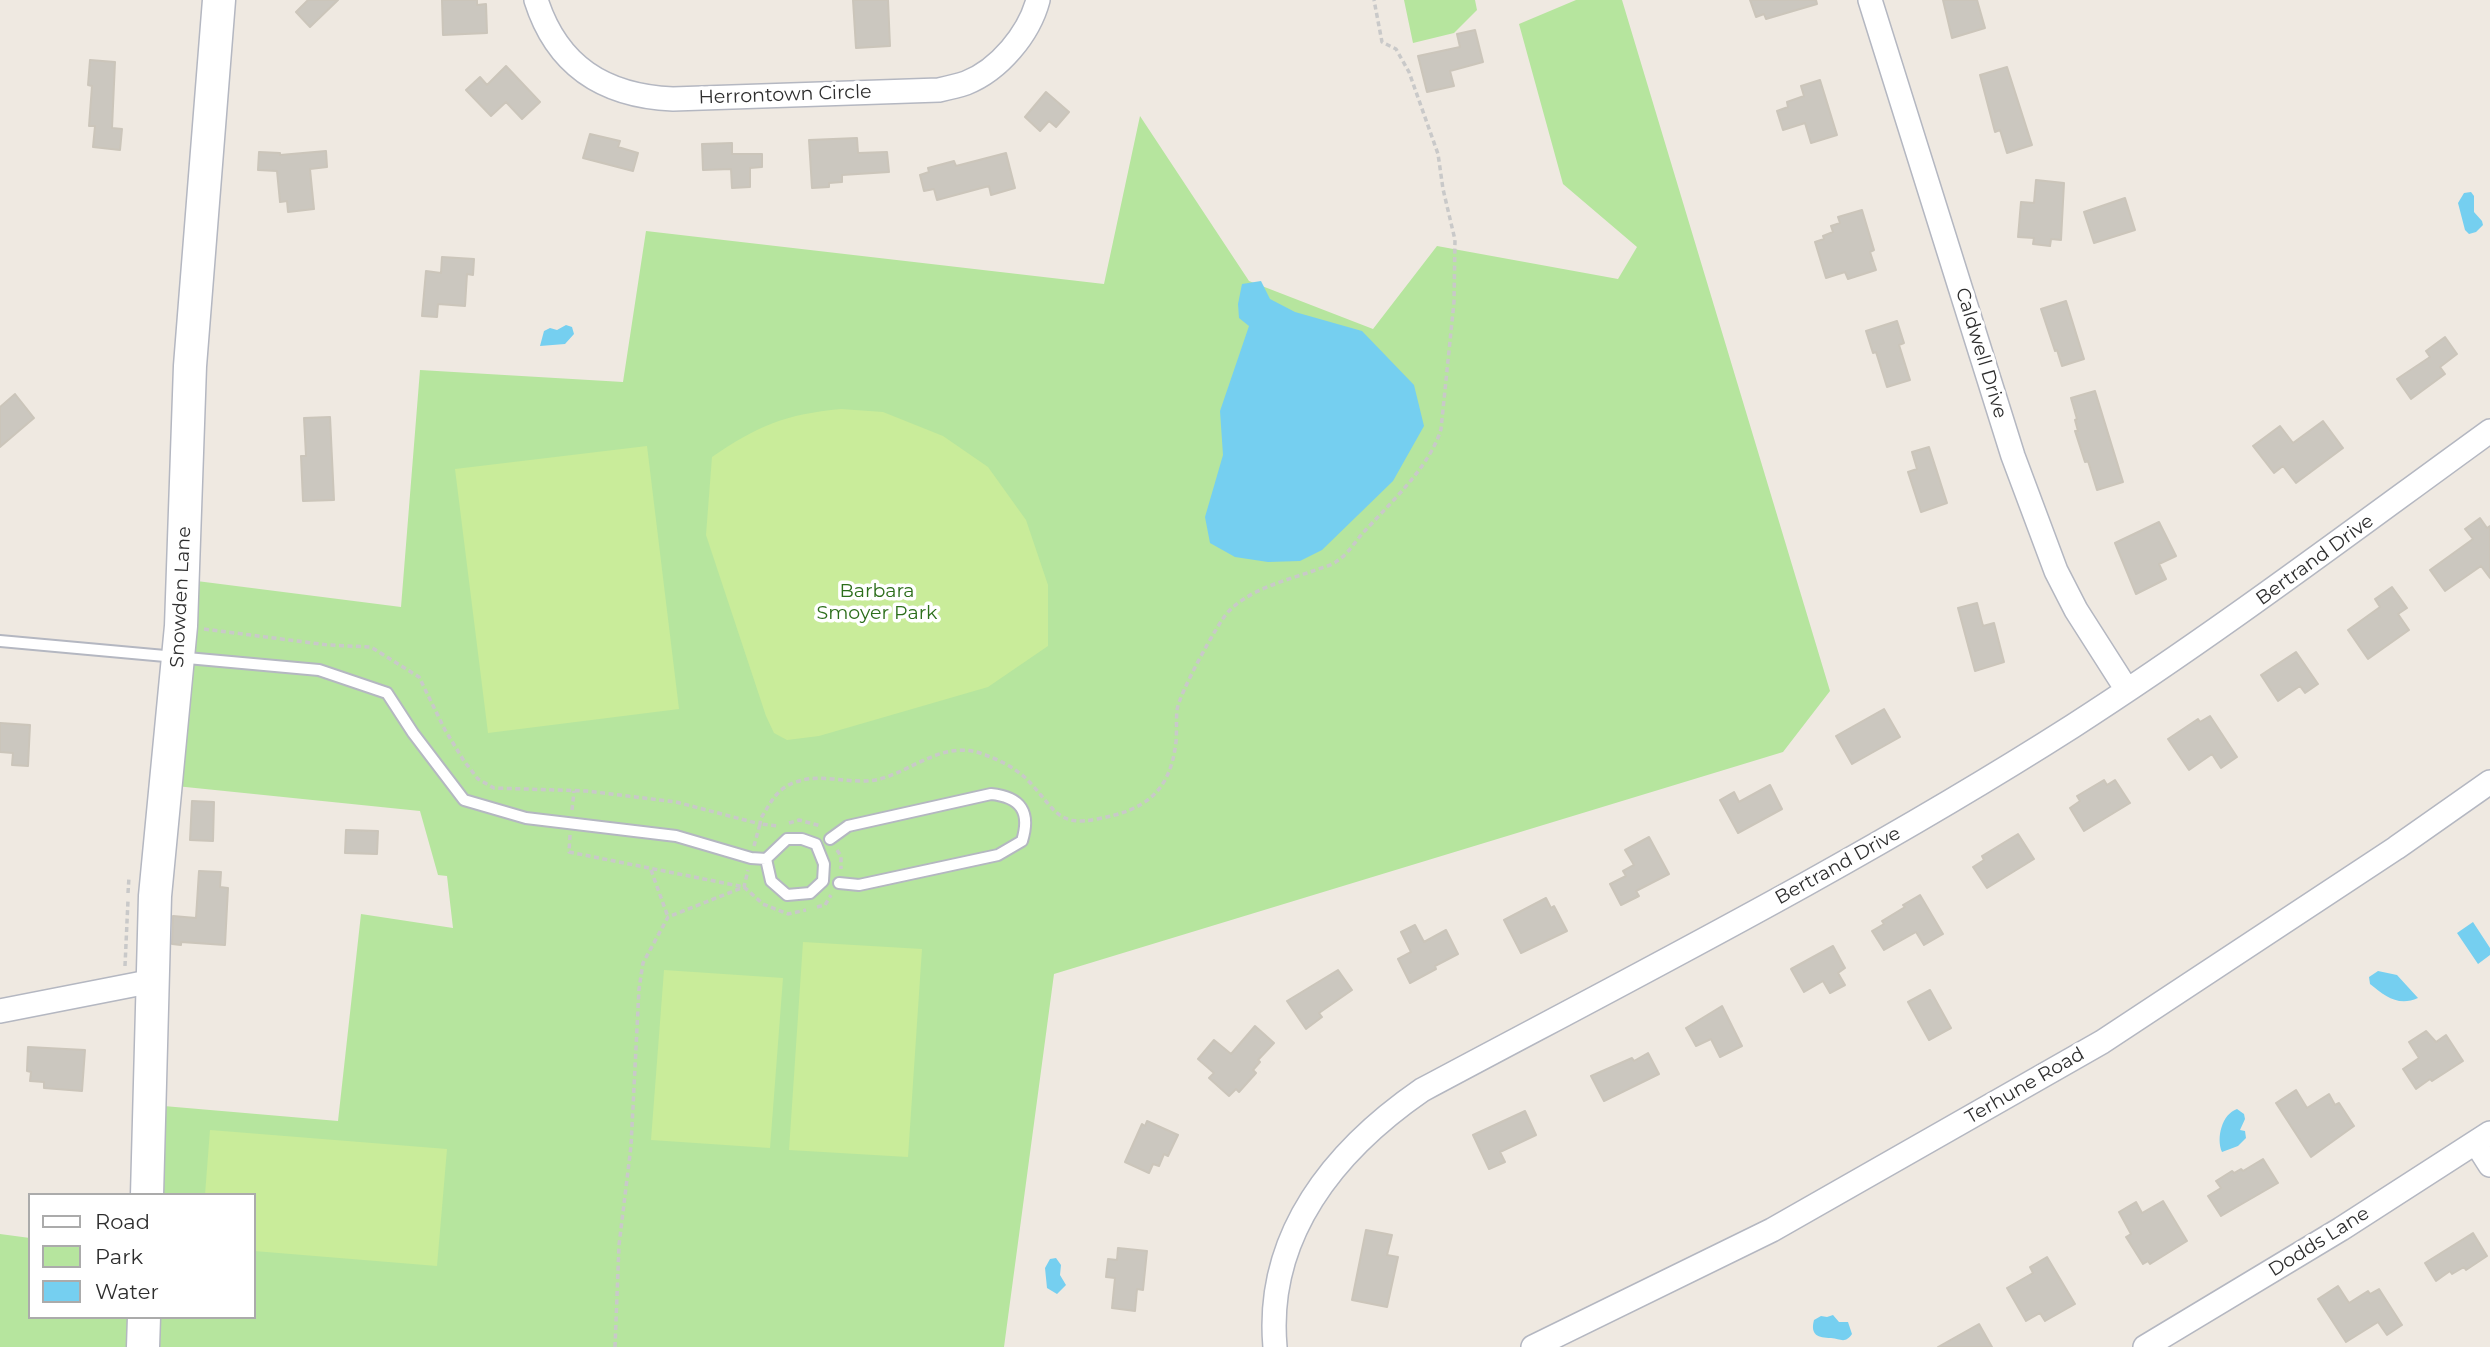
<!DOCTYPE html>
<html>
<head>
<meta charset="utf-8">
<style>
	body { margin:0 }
	#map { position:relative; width:2490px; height:1347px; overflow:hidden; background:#efe9e1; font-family:Montserrat,sans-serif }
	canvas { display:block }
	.legend { position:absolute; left:28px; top:1193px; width:228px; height:126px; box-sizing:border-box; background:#fff; border:2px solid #ababab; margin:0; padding:9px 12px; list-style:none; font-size:21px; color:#2e2e2e }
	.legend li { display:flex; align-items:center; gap:14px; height:35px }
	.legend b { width:35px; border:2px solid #ababab }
</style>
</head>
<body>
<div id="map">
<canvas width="2490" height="1347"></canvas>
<ul class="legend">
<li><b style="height:9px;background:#fff"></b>Road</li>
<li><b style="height:19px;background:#b6e59e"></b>Park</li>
<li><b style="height:19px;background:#75cff0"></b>Water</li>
</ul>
</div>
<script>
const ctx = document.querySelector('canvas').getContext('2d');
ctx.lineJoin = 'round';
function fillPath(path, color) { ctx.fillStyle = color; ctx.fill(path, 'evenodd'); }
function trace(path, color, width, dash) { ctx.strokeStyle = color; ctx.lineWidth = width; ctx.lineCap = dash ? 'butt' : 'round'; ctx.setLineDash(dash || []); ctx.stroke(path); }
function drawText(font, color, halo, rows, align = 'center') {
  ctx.font = font + ' Montserrat,sans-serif'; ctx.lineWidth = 7; ctx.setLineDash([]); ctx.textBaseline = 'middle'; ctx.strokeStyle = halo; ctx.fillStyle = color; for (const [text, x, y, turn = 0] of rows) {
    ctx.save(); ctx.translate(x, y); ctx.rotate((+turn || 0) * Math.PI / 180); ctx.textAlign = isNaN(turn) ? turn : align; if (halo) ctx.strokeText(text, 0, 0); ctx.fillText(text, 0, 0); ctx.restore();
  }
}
fillPath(new Path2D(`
	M1404 0H1475L1477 10 1454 33 1413 43Z
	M1576 0H1622L1830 691 1783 752 1054 974 1004 1347H0V1234L30 1238V1317H254V1195H148L152 1105 338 1121 361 914 453 928 447 876 438 875 420 811 166 785 181 579 401 607 420 370 623 382 646 231 1104 284 1140 116 1249 281 1373 329 1437 246 1618 279 1637 247 1563 184 1519 24Z`), '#b6e59e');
fillPath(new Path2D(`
	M841 409 883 412 943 436 988 467 1026 520 1048 585V646L988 687 819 736 787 740 774 733 766 716 706 535 712 457C757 426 786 414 841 409Z
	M647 446 679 709 488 733 455 469Z
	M803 942 922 949 908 1157 789 1150Z
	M664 970 783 978 770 1148 651 1140Z
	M210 1130 447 1149 437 1266 254 1251V1195H205Z`), '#c9ec9a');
fillPath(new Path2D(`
	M2471 192 2474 196V212L2482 221 2483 225 2476 232 2469 234 2465 230 2458 203 2464 193Z
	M1261 281 1270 299 1295 312 1362 331 1414 385 1424 426 1393 481 1322 550 1300 561 1268 562 1235 557 1210 543 1205 517 1223 455 1220 411 1249 326 1239 318 1238 304 1242 284Z
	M566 325 572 327 574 334 565 344 540 346 544 331 550 328 557 330Z
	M2473 922 2490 948V955L2478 964 2457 933Z
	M2378 971 2397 975 2418 998C2398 1007 2385 996 2370 984L2369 977Z
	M2237 1109 2244 1114 2245 1119 2240 1130 2245 1131 2246 1138 2238 1146 2222 1152C2216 1138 2222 1114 2237 1109Z
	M1056 1258 1061 1265 1060 1275 1066 1285 1057 1294 1047 1288 1045 1268 1050 1259Z
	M1833 1315 1839 1322H1848L1852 1334C1845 1344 1841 1339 1831 1338 1818 1338 1810 1335 1814 1320L1821 1316 1827 1317Z`), '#75cff0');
const building = new Path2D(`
	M308 0H338L310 27 296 12Z
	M442 0H477V5L486 4 487 33 443 35Z
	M853 0H888L890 46 856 48Z
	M1750 0H1816L1817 4 1766 19 1764 14 1756 17Z
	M1943 0H1977L1985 28 1952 38Z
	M1475 30 1483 62 1450 71 1454 86 1427 92 1418 56 1460 47 1457 34Z
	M90 60 115 62 112 128 122 129 120 150 93 147 95 126H89L92 86 88 85Z
	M506 66 540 102 522 119 506 102 491 116 466 90 480 77 487 85Z
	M2007 67 2032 145 2007 153 2000 130 1995 132 1980 75Z
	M1820 80 1837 135 1811 143 1805 123 1783 130 1777 111 1788 107 1787 102 1804 96 1801 86Z
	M1046 92 1069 112 1056 127 1049 121 1040 131 1025 117Z
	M590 134 620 141 618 147 638 153 633 171 583 158Z
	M857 138 858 153 887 152 889 172 842 175V182L829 183V187L812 188 809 140Z
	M732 143V154H762V167L750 168V187L732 188 731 169 703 170 702 144Z
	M326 151 327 167 310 169 314 209 288 212 287 201 280 202 277 171 258 170 259 152 280 153V155Z
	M1006 153 1015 188 991 195 989 186 937 200 934 189 924 191 920 175 929 172 928 168 954 161 956 166Z
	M2036 180 2064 183 2061 240 2051 239 2050 246 2033 244 2034 238 2018 237 2021 202 2034 203Z
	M2125 198 2135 230 2094 243 2084 212Z
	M1862 210 1874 250 1870 252 1876 270 1848 279 1845 272 1826 278 1815 242 1824 239 1823 236 1833 232 1831 226 1840 223 1838 217Z
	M442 257 474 259 473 275 467 274 465 306 438 304 437 317 422 316 426 271 441 273Z
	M2066 301 2084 359 2062 366 2057 350 2055 351 2041 309Z
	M1897 321 1904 343 1899 345 1910 380 1887 387 1876 352 1873 353 1866 331Z
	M2445 337 2457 354 2440 367 2445 374 2411 399 2397 379 2430 357 2426 351Z
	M2095 391 2123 482 2097 490 2088 461 2085 462 2075 431H2078L2075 420 2077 419 2071 398Z
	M15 394 34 418 0 447V407Z
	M330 417 334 500 303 501 301 456H306L304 418Z
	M2323 421 2343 448 2296 483 2283 466 2274 473 2253 446 2280 426 2293 443Z
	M1929 447 1947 503 1921 512 1908 472 1917 469 1912 452Z
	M2480 518 2487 528 2490 526V578L2481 566 2445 591 2430 570 2473 539 2465 529Z
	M2159 522 2176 556 2159 564 2166 579 2136 594 2115 543Z
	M2392 587 2407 608 2398 614 2409 630 2368 659 2348 630 2380 607 2375 599Z
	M1977 603 1983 626 1994 623 2004 662 1975 671 1958 608Z
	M2296 652 2318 684 2305 693 2300 686 2278 701 2261 675Z
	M1884 709 1900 737 1852 764 1836 736Z
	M2210 716 2237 757 2221 768 2212 754 2189 770 2168 739 2198 719 2200 722Z
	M0 723 30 725 28 766 12 765 13 753 0 752Z
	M2104 780 2107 785 2115 780 2130 803 2084 831 2070 808 2080 801 2077 796Z
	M1770 785 1782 809 1738 833 1720 800 1734 792 1739 802Z
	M192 801 214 802 213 841 190 840Z
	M346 830 378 831 377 854 345 853Z
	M2018 834 2034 859 1987 888 1973 867 1984 860 1982 856Z
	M1649 837 1669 874 1636 891 1639 896 1621 905 1610 884 1626 876 1623 871 1634 865 1625 850Z
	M199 871 221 872 220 887 228 888 225 945 181 942V945L172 944 173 916 196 918Z
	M1920 895 1943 934 1924 945 1916 932 1884 950 1872 931 1884 924 1882 921 1905 907 1903 905Z
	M1546 898 1551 908 1554 906 1567 931 1521 953 1504 920Z
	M1415 925 1424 942 1446 930 1458 954 1435 966 1436 969 1410 983 1398 959 1411 952 1401 932Z
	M1833 946 1845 968 1838 973 1845 985 1830 993 1823 981 1804 992 1791 969Z
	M1338 970 1352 990 1319 1013 1322 1017 1306 1029 1287 1001Z
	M1930 990 1951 1028 1929 1040 1908 1002Z
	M1722 1006 1742 1046 1720 1057 1711 1039 1696 1046 1686 1028Z
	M1255 1026 1274 1043 1258 1060 1260 1062 1253 1070 1256 1073 1239 1092 1236 1089 1229 1096 1209 1078 1214 1073 1198 1059 1214 1040 1231 1054Z
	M2426 1031 2436 1042 2446 1035 2463 1061 2432 1081 2430 1079 2416 1089 2403 1069 2419 1058 2409 1042Z
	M28 1047 85 1050 82 1091 44 1088V1082L30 1081 31 1072 27 1071Z
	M1648 1053 1659 1074 1604 1101 1591 1076 1632 1058 1634 1061Z
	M2296 1090 2307 1108 2329 1094 2335 1105 2339 1103 2354 1126 2311 1157 2276 1103Z
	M1525 1111 1536 1135 1500 1152 1505 1162 1489 1169 1473 1135Z
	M1147 1121 1178 1135 1168 1156 1164 1154 1159 1166 1153 1164 1149 1173 1125 1162 1142 1124 1145 1126Z
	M2263 1159 2278 1183 2221 1216 2208 1196 2221 1188 2216 1181 2232 1171 2234 1173 2241 1169 2243 1171Z
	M2163 1201 2187 1241 2150 1264 2148 1261 2143 1264 2126 1237 2131 1234 2119 1212 2136 1202 2142 1213Z
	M1366 1230 1392 1235 1387 1255 1398 1257 1387 1307 1352 1300Z
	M2473 1233 2487 1256 2466 1270 2464 1267 2452 1274 2450 1271 2436 1281 2425 1263Z
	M1118 1248 1147 1251 1143 1290 1137 1289 1135 1311 1112 1308 1115 1278 1106 1277 1108 1259 1117 1260Z
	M2047 1257 2075 1304 2045 1321 2040 1313 2026 1321 2007 1288 2033 1273 2030 1267Z
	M2338 1286 2349 1303 2368 1291 2370 1294 2379 1289 2402 1325 2387 1335 2378 1322 2346 1342 2318 1299Z
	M1979 1324 1992 1347H1938Z`);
fillPath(building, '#cbc7bf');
trace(building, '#cbc5ba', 2);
const lane = new Path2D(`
	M0 641 319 670 387 693 413 733 464 800 526 818 676 836 751 858 766 859 771 881 787 895 810 893 823 881 824 864 816 844 802 839H787L766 859
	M830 839 848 826 991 794C1021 797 1031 812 1022 841L998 855 859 885 839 883`);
const street = new Path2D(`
	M536 0C557 66 604 96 673 99L939 90C948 88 957 86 966 83 999 70 1029 34 1038 0
	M1870 0 2013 456 2056 571 2076 610 2127 690
	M0 1011 153 981
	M2476 1143 2490 1165
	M1275 1347C1265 1235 1335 1150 1422 1090 1641 973 1863 860 2073 726 2216 634 2352 531 2490 431
	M1533 1347 1772 1230 2102 1042 2396 848 2490 782
	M2145 1347 2341 1229 2490 1133`);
const secondary = new Path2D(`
	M147 1195 155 896 181 626 190 366 219 0
	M143 1347 144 1317`);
trace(lane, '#b4b7c1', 14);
trace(street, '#b4b7c1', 26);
trace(secondary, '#b4b7c1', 35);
trace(new Path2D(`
	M204 629 328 645 371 647 419 677 445 730 464 761 478 779 494 788 587 791 676 802 760 824 761 818C771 802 777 788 796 782 823 772 852 786 880 779 913 770 943 741 980 753 1000 760 1019 769 1033 786 1055 810 1059 827 1097 819 1146 810 1170 792 1176 742 1177 731 1176 720 1177 710 1179 694 1217 624 1228 612 1250 589 1284 581 1313 571 1320 568 1331 566 1337 561 1347 555 1355 542 1362 534 1389 504 1430 467 1441 429L1454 302 1455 240 1443 189 1438 154 1409 72 1396 49 1382 42 1374 0
	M572 810 574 791
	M789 823 799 820 821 826
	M570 835 569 852 744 887 763 904 788 914 806 910
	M754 846 760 824 778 826
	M837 850 841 856V869
	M651 870 668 917
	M128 893 129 877
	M817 907 825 905 831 895
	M125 966 128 900
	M615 1347 619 1245 631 1146 639 989 643 963 668 917 744 887 748 870`), '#c9c9c9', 3.5, [5, 3.5]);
trace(lane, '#fff', 10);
trace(street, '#fff', 23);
trace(secondary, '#fff', 32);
drawText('19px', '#2e2e2e', '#fff', [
	["Herrontown Circle",785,95,-2],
	["Caldwell Drive",1981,353,73],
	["Bertrand Drive",2315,560,-36],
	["Snowden Lane",181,597,-87],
	["Bertrand Drive",1838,866,-29],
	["Terhune Road",2025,1086,-30],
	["Dodds Lane",2319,1242,-32]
]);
drawText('19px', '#2c6e1b', '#fff', [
	["Barbara",877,591],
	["Smoyer Park",877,613]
]);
</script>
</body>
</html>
